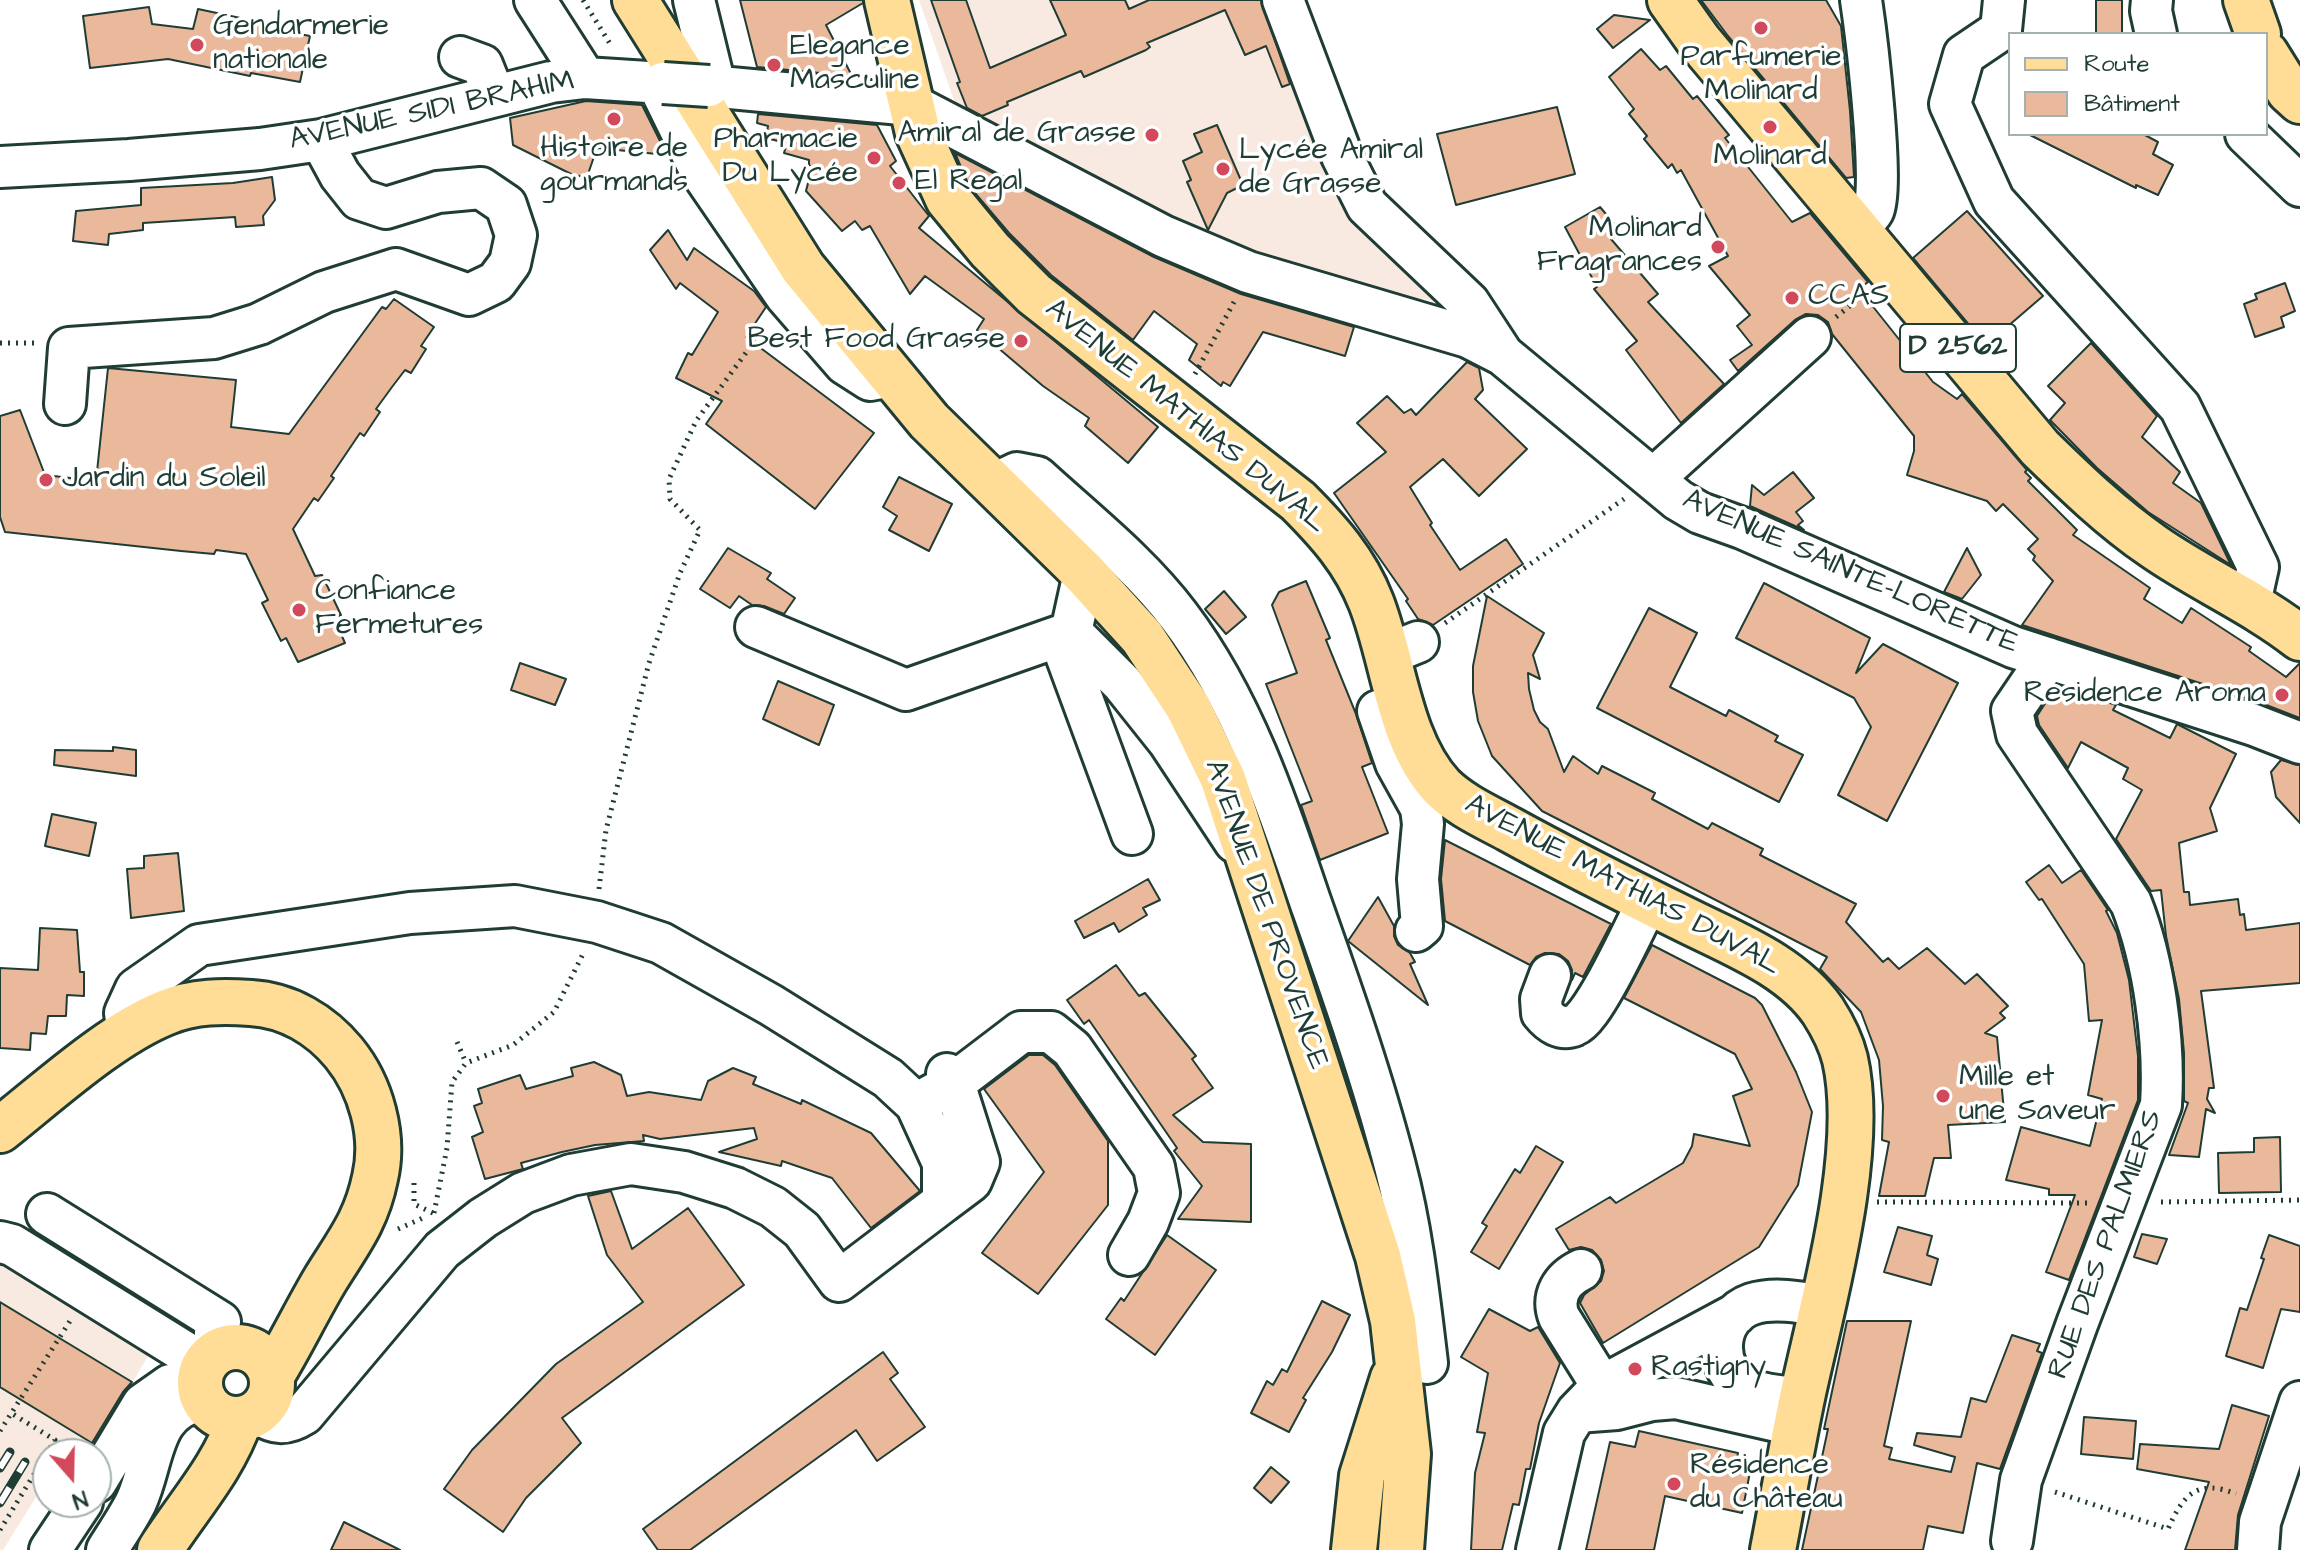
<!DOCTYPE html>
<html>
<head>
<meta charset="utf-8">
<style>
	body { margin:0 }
	#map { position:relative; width:2300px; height:1550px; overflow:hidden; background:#fff; font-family:"Architects Daughter",sans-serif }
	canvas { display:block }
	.legend { position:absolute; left:2008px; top:32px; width:260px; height:104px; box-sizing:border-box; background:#fff; border:2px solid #a5b1ae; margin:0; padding:10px 14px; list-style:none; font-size:24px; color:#1f3d34 }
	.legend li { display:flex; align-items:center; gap:16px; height:40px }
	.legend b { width:40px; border:2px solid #a5b1ae }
	.north { position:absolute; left:32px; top:1438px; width:80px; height:80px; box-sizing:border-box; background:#fff; border:2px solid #a5b1ae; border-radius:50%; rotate:160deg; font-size:22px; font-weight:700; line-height:32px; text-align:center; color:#1f3d34 }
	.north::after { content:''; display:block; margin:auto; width:28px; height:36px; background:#d1495b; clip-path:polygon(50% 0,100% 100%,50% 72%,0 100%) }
</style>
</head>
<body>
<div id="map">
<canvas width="2300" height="1550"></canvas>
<ul class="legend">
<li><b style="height:10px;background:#ffdd96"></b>Route</li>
<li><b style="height:22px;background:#eab89b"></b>Bâtiment</li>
</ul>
<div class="north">N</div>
</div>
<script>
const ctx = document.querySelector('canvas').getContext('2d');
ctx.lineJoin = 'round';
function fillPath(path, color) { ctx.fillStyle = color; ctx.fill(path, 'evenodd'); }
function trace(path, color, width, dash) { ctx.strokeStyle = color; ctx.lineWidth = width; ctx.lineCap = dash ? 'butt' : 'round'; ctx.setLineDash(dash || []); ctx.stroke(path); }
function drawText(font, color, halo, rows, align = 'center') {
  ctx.font = font + ' "Architects Daughter",sans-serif'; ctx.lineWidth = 7; ctx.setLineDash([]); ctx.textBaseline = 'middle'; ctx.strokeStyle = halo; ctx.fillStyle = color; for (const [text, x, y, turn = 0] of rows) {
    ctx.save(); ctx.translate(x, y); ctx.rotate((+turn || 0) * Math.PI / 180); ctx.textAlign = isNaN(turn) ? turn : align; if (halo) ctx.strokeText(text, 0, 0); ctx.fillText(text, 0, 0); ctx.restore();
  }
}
fillPath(new Path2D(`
	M919 0H1301L1383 203 1442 301 1393 297 1227 245 956 106Z
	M0 1263 150 1353 89 1454H48V1500L38 1494 3 1550H0Z`), '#f9eae1');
const building = new Path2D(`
	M740 0H863V3L826 25 852 76 757 67Z
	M931 0H966L990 68 1066 35 1050 0H1125L1129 9 1149 0H1261L1290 84 1282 87 1266 46 1245 55 1225 10 1147 43 1150 47 1146 50 1084 77 1081 71 1007 102 1008 105 982 116 967 108 957 83 960 82Z
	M1701 0H1826L1841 26 1850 111 1854 177 1846 178 1728 36Z
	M2096 0H2122V34H2096Z
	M149 7 152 24 193 29 198 9 264 23 263 27 310 36 300 82 251 73 250 76 168 59 90 68 83 16Z
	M1614 15 1650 20 1613 48 1597 29Z
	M1641 49 1660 70 1666 66 1693 99 1697 96 1729 135 1725 138 1792 222 1810 213 1868 282 1859 289 1933 382 1957 399 1962 394 2027 470 2025 472 2031 478 2028 481 2077 530 2073 535 2150 588 2144 599 2182 623 2191 608 2251 647 2249 651 2286 677 2300 663V718L2261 703 2022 625 2053 581 2033 560 2035 556 2028 549 2038 539 2003 504 1996 511 1987 501 1907 475 1914 451V436L1832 334 1828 322 1818 315 1806 314 1795 320 1738 371 1730 360 1752 345 1737 326 1750 315 1709 266 1728 256 1681 170 1677 173 1672 164 1668 168 1644 139 1647 136 1629 114 1634 109 1609 77Z
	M586 101 642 105 667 155 597 148 587 177 573 175 513 145 510 118Z
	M1557 107 1575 174 1456 205 1437 134Z
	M758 114 877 125 896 161 890 166 929 216 919 228 1158 427 1128 463 1085 426 1089 418 1043 386 977 330 984 319 925 276 910 294 870 226 862 230 855 221 842 231 806 191 812 167 809 165V160L784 153 786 146 781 144 782 142 766 138 768 126 757 123Z
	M1217 125 1243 185 1227 193 1208 230 1187 182 1191 180 1183 161 1202 152 1194 134Z
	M2028 134H2143L2158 142 2153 154 2173 165 2158 195 2136 185V188Z
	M955 153 1154 257 1241 294 1354 327 1345 356 1263 332 1230 386 1223 382 1221 386 1189 360 1197 344 1154 311 1133 340 1051 275 1009 233 969 186Z
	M272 177 275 200 263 216 264 225 236 227 235 217 143 223V230L109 234 108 245 73 241 76 211 141 205V188L233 183Z
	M1600 207 1622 233 1611 239 1658 294 1648 302 1724 384 1681 423 1626 350 1637 341 1594 289 1597 287 1565 227Z
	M1967 211 2043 296 1986 345 1913 258Z
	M668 230 687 260 694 248 754 291 766 307 746 337 874 433 815 509 706 424 722 401 676 378 688 353 692 355 718 312 680 283 676 289 650 250Z
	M2285 283 2295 311 2281 317 2284 327 2255 337 2244 304 2257 299 2255 294Z
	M394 299 434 327 421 346 426 349 411 373 405 370 392 387 376 409 380 412 364 436 360 433 331 476 334 478 318 501 314 498 293 529 315 576 322 575 341 615 334 618 345 643 298 662 286 638 281 641 262 603 268 600 246 554 216 550 214 554 181 551 5 532 0 517V416L20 410 45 475 96 481 108 368 236 380 231 427 289 434 382 307 386 309Z
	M2091 343 2157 416 2142 437 2180 472 2173 483 2201 503 2231 565 2148 512 2097 468 2050 420 2065 403 2048 386Z
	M1467 362 1479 368 1483 390 1475 399 1527 449 1479 496 1443 459 1410 487 1432 523 1430 525 1460 570 1506 539 1523 564 1433 625 1418 619 1406 601 1408 599 1334 493 1386 452 1357 423 1387 396 1404 413 1411 409 1416 415Z
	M1793 472 1814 498 1796 512 1803 521 1798 525 1804 530 1750 506 1752 485 1764 495Z
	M899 477 952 504 929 551 889 530 897 516 883 507Z
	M728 548 771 573 767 579 795 598 784 614 764 606 752 605 739 596 730 608 700 589Z
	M1967 548 1981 575 1962 599 1944 592Z
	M1306 581 1330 638 1326 640 1356 714 1372 763 1362 767 1388 833 1320 860 1301 805 1312 801 1266 684 1297 673 1272 605 1279 592Z
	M1764 583 1870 638 1856 673 1883 644 1958 683 1887 821 1838 795 1871 727 1854 698 1736 638Z
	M1224 591 1246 617 1226 634 1205 609Z
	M1487 596 1544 633 1533 655 1540 679 1528 673 1529 689 1534 710 1540 722 1548 729 1564 772 1573 756 1598 774 1602 766 1655 793 1652 799 1708 829 1712 823 1763 849 1760 855 1856 904 1846 922 1883 962 1888 958 1899 969 1927 948 1965 984 1977 974 2008 1006 2000 1013 2005 1018 1985 1033 1997 1037 2005 1122 1948 1125 1951 1158H1934L1925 1196H1879L1889 1142 1882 1140 1883 1106 1879 1060 1861 1012 1820 969 1827 957 1542 811 1492 756 1478 721 1473 692V666Z
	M1649 608 1697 633 1670 687 1726 716 1729 710 1778 736 1775 741 1803 755 1779 802 1597 708Z
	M520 663 566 679 555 705 511 690Z
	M778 681 834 705 819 745 763 719Z
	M2057 685 2116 705 2113 710 2170 738 2177 724 2236 754 2210 808 2217 831 2179 843 2184 892H2189L2190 905 2238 899 2240 915 2244 914 2246 930 2300 923V983L2201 991 2214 1088H2209L2207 1099 2215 1113 2206 1109 2199 1157 2169 1155 2188 1103 2184 1101V1053L2179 999 2166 936 2161 890 2151 891 2116 839 2142 790 2123 779 2128 768 2081 742 2068 768 2039 725 2037 716Z
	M113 747 136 750V776L54 765 55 750 113 751Z
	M2281 760 2300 765V823L2276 797 2271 772Z
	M52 814 96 823 89 856 45 846Z
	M1445 840 1611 924 1583 977 1575 973 1572 980V970L1568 961 1559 954 1545 953 1536 957 1530 965 1445 921 1441 879Z
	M178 853 184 911 131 918 127 869 144 868V856Z
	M2049 865 2062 883 2081 870 2108 910 2106 911 2117 933 2129 980 2138 1056V1100L2069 1280 2046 1272 2075 1195H2049V1189L2006 1180 2021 1127 2090 1146 2102 1099 2088 1095 2102 1020 2089 1021 2084 964 2042 899 2039 900 2026 882Z
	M1148 879 1160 900 1143 908 1147 915 1119 932 1114 923 1084 938 1075 921Z
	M1378 897 1394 926V936L1398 945 1410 953 1415 962 1410 964 1428 1005 1348 941Z
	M40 928 77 930 80 972H84V996L67 995 66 1016H48L46 1034 31 1033 30 1050 0 1048V968L38 970Z
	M1652 945 1755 998 1762 1005 1796 1072 1812 1112 1798 1185 1759 1247 1603 1343 1580 1303 1584 1295 1601 1281 1604 1271 1601 1260 1592 1250 1581 1247 1569 1250 1556 1229 1610 1197 1616 1203 1683 1163 1692 1146 1694 1134 1750 1146 1733 1096 1752 1089 1735 1054 1624 998Z
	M1116 965 1139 996 1145 993 1196 1056 1192 1059 1213 1088 1173 1115 1203 1142 1251 1144V1222L1178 1219 1202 1186 1174 1151 1177 1148 1089 1020 1084 1024 1067 1000Z
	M1029 1055H1043L1055 1065 1108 1141V1205L1038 1294 982 1253 1044 1172 984 1089Z
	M594 1062 621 1075 627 1096 649 1092 701 1100 708 1081 733 1068 756 1077 753 1084 801 1104 802 1100 871 1133 920 1191 871 1228 832 1178 782 1161 781 1166 719 1152 757 1139 754 1128 660 1139 643 1135 644 1141 595 1145 562 1152 521 1163 523 1169 485 1179 472 1137 483 1132 474 1106 482 1103 478 1089 520 1075 526 1089 573 1076 571 1068Z
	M2280 1137 2281 1192 2219 1193 2218 1153 2254 1152V1138Z
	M1536 1146 1563 1162 1499 1269 1471 1252 1487 1226 1482 1223 1515 1169 1520 1173Z
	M611 1191 632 1249 688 1208 744 1285 562 1418 581 1443 526 1498 503 1532 444 1489 472 1450 556 1364 643 1302 607 1255 588 1196Z
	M1898 1227 1932 1236 1927 1255 1938 1259 1931 1285 1884 1272Z
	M2142 1234 2167 1239 2157 1264 2134 1257Z
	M1167 1235 1216 1270 1155 1355 1106 1319 1121 1298 1124 1301Z
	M2269 1235 2300 1246V1312L2281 1309 2263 1368 2226 1356 2240 1308 2247 1310 2264 1259 2261 1258Z
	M1322 1301 1350 1315 1332 1352 1303 1398 1306 1400 1289 1432 1251 1413 1267 1381 1273 1385 1282 1369 1287 1372Z
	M0 1302 132 1382 123 1392 92 1443 0 1387Z
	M1489 1309 1530 1331 1538 1327 1560 1363 1539 1423 1530 1469H1526L1519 1505 1513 1504 1502 1550H1471L1475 1473 1485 1433 1477 1432 1488 1373 1461 1357Z
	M1847 1321H1911L1884 1446 1892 1448 1889 1459 1951 1472 1955 1457 1914 1445 1917 1433 1961 1437 1971 1398 1986 1402 2012 1335 2040 1344 2037 1351 2042 1353 2000 1469 1977 1463 1963 1533 1928 1526 1923 1550H1802L1828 1429H1824Z
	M883 1352 898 1373 890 1379 925 1427 877 1461 856 1430 690 1550H658L643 1529Z
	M2232 1405 2269 1416 2238 1515 2235 1550H2185L2209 1482 2137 1469 2140 1444 2219 1449Z
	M2084 1417 2136 1421 2133 1459 2081 1454Z
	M1639 1431 1738 1453 1735 1469 1750 1472 1742 1513 1665 1496 1654 1550H1586L1610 1442 1635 1447Z
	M1271 1467 1289 1482 1271 1503 1254 1488Z
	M344 1522 400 1550H331Z`);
fillPath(building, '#eab89b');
trace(building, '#1f3d34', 2);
const minor = new Path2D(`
	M535 0 585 78
	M694 0 715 86
	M1283 0 1342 156 1367 206 1469 303 1503 355
	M2004 0 2001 30 1964 55 1950 104 1994 201 2180 407 2258 567 2250 603
	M2152 0 2151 11 2156 34
	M460 57 482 65 494 95
	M657 82 701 172 786 296 845 364 870 380 891 376
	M709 86 912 105 1163 236 1248 272 1468 337 1503 355 1678 500 1700 513 1742 528 2013 647 2254 725 2300 743
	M2246 134 2300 186
	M0 167 129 160 260 149 321 140 551 82 585 78 663 83
	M1856 229C1861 224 1870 217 1873 211 1885 188 1866 33 1861 0
	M65 404 69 348 214 338 259 324 324 292 396 269 469 295 496 282 510 263 516 235 506 205 481 188 438 192 386 208 359 199 340 175 321 140
	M1653 479 1810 337
	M994 484 1017 473 1037 477C1086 522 1139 563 1179 616 1242 699 1277 803 1310 901 1341 989 1372 1076 1395 1166 1412 1230 1419 1297 1427 1363
	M1084 573 1066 655 1132 834
	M756 627 906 690 1071 632
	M1071 632 1122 683 1169 742 1235 842
	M1386 655 1418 642
	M1402 704 1378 711 1396 763 1421 808 1423 824 1418 879 1422 926 1416 931
	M1550 975 1541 999 1542 1013C1550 1023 1561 1031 1575 1025 1594 1018 1636 924 1648 901
	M128 1034 125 1013 136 989 199 945 410 913 515 906 597 922 661 943 771 1005 888 1078 916 1104 943 1163V1202L839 1281 802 1230 773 1207 735 1188 684 1172 631 1164 571 1175 523 1193 483 1218 442 1250 304 1414C285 1426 275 1424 256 1413
	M916 1104 954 1083 1021 1032H1051L1072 1049 1154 1167 1159 1193 1148 1222 1129 1255
	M943 1202 971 1181 979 1162 954 1083 947 1074
	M47 1214 220 1322 215 1332V1353
	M0 1242 12 1245 204 1364
	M1581 1270C1562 1279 1551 1296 1559 1317L1602 1386
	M1802 1399C1784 1396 1762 1396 1746 1388 1712 1370 1714 1317 1752 1304 1774 1297 1800 1302 1821 1306
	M1577 1412 1617 1409 1652 1400 1676 1398 1777 1421
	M96 1482 143 1404 170 1385
	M2012 1541 2021 1480 2077 1324 2161 1105C2165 1042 2154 961 2131 903L2017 734 2012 711 2048 658
	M50 1550 82 1502
	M107 1550C117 1534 128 1518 136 1502 155 1461 149 1409 203 1400
	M1537 1550 1564 1433 1577 1412 1602 1386 1736 1314
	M2258 1550 2260 1522 2300 1402`);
const major = new Path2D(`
	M635 0 803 268 929 421 1084 573 1142 637 1188 707 1223 779 1378 1256 1393 1321 1408 1454 1401 1550
	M887 0 918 133 948 199 990 250 1034 294 1298 501C1329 532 1355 561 1371 602 1394 660 1398 740 1442 787 1460 805 1487 817 1509 829 1567 861 1627 891 1686 920 1734 944 1792 966 1823 1011 1832 1025 1841 1043 1845 1059 1866 1151 1823 1301 1803 1393 1792 1445 1783 1498 1773 1550
	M1670 0 1699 41 2040 448C2076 483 2111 517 2153 546 2200 579 2254 602 2300 638
	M2246 0 2258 34
	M2266 54 2289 91 2300 101
	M0 1130C48 1092 111 1034 167 1012 194 1001 223 1001 251 1003 288 1005 321 1025 344 1053 371 1086 385 1136 375 1178 366 1222 347 1244 325 1280 306 1312 291 1344 272 1375
	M200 1383a36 36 0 1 1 72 0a36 36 0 1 1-72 0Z
	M160 1550C188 1506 223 1469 240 1419
	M1354 1550 1362 1476 1393 1378`);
trace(minor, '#1f3d34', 46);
trace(major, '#1f3d34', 50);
trace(new Path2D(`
	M583 0 612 47
	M1836 317 1866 293
	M0 343H36
	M1195 374 1234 302
	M1445 623 1624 499
	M599 889 606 830 649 663 680 573 700 530 670 499 669 479 696 421 767 324
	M457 1042 466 1063
	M414 1183V1204L433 1213
	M1877 1202 2087 1203
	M2161 1202 2300 1200
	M434 1213 447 1148 452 1082 466 1063 513 1045 554 1012 584 952
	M398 1229 425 1217
	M0 1431 70 1321
	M2055 1492 2168 1529C2183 1495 2197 1478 2236 1494
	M0 1530 55 1440 11 1413`), '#1f3d34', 5, [2, 6]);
trace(minor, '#fff', 40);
trace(major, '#ffdd96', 44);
const rail = new Path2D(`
	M0 1468 10 1452
	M0 1503 25 1462`);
trace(rail, '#1f3d34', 9);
trace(rail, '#fff', 6, [18]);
const minorBridge = new Path2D(`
	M663 83 709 86`);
trace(minorBridge, '#1f3d34', 46, []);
trace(minorBridge, '#fff', 40);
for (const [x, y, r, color] of [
	[1761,28,8,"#d1495b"],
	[197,45,8,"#d1495b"],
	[774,65,8,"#d1495b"],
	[614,119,8,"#d1495b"],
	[1770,127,8,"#d1495b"],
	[1152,135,8,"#d1495b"],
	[874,158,8,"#d1495b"],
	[1223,169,8,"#d1495b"],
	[899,183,8,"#d1495b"],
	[1718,247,8,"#d1495b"],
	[1792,298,8,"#d1495b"],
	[1021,341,8,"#d1495b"],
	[46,480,8,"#d1495b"],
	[299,610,8,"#d1495b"],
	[2282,695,8,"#d1495b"],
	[1943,1096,8,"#d1495b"],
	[1635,1369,8,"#d1495b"],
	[1674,1484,8,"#d1495b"]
]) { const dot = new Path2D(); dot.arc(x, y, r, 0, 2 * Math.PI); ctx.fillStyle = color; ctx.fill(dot); trace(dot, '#fff', 3); }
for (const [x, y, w] of [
	[1958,348,116]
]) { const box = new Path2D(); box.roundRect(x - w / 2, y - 24, w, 48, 6); ctx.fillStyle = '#fff'; ctx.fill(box); trace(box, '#1f3d34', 2); }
drawText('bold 28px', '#1f3d34', null, [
	["D 2562",1958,348]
]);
drawText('30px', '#1f3d34', '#fff', [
	["Gendarmerie",213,28],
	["nationale",213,62],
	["Elegance",790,48],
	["Masculine",790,82],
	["Parfumerie",1761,59,"center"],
	["Molinard",1761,93,"center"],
	["Amiral de Grasse",1136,135,"right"],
	["Pharmacie",858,141,"right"],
	["Du Lycée",858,175,"right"],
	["Histoire de",614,150,"center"],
	["gourmands",614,184,"center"],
	["Lycée Amiral",1239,152],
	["de Grasse",1239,186],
	["Molinard",1770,158,"center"],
	["El Regal",915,183],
	["Molinard",1702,230,"right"],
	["Fragrances",1702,264,"right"],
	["CCAS",1808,298],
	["Best Food Grasse",1005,341,"right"],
	["Jardin du Soleil",62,480],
	["Confiance",315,593],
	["Fermetures",315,627],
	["Residence Aroma",2266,695,"right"],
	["Mille et",1959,1079],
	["une Saveur",1959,1113],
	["Rastigny",1651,1369],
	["Résidence",1690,1467],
	["du Château",1690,1501]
], 'left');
drawText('30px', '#1f3d34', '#fff', [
	["AVENUE SIDI BRAHIM",432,112,-12],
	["AVENUE MATHIAS DUVAL",1185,417,39],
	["AVENUE SAINTE-LORETTE",1850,573,24],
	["AVENUE MATHIAS DUVAL",1622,886,28],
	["AVENUE DE PROVENCE",1265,915,71],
	["RUE DES PALMIERS",2107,1245,-70]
]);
</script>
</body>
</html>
